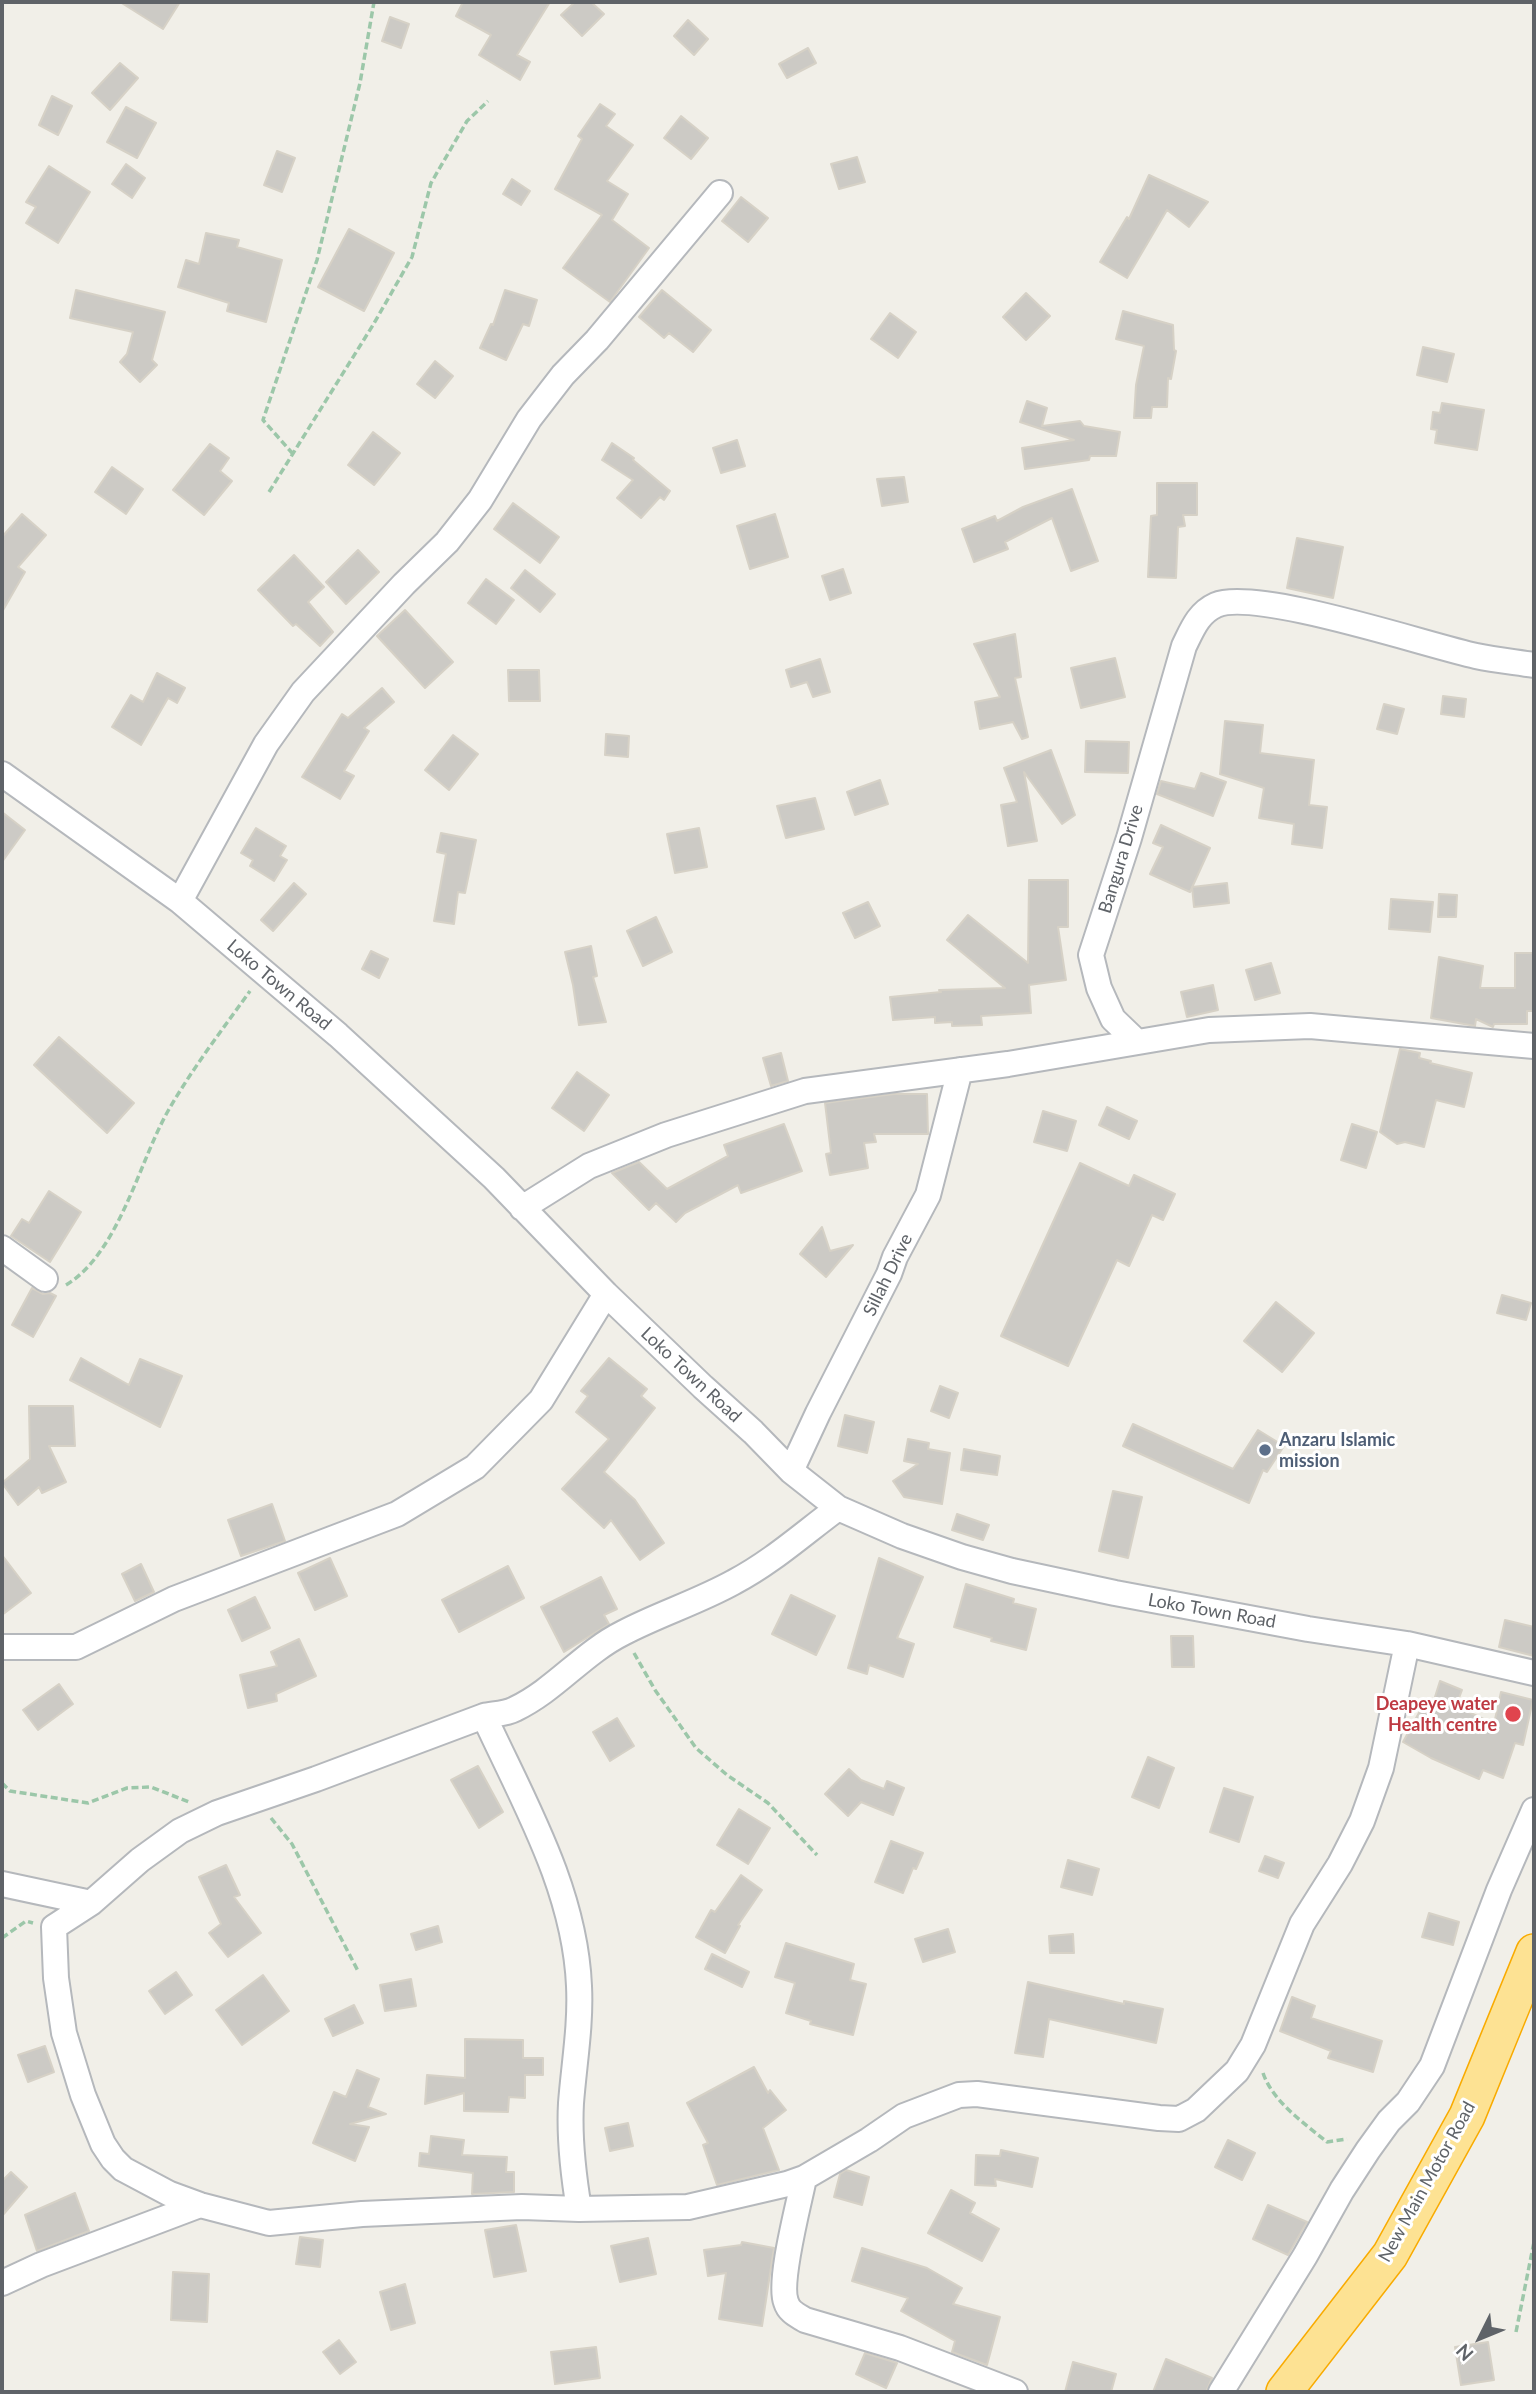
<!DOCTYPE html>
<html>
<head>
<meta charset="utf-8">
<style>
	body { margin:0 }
	#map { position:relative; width:1536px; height:2394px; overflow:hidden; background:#f1efe8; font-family:Lato,sans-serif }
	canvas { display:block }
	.frame { position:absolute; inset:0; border:4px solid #5f6368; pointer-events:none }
	.north { position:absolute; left:1445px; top:2303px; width:70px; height:70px; -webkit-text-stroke:5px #fff; paint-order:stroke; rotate:227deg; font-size:19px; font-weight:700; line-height:28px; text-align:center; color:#5f6368 }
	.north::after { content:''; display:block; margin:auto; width:24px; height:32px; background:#5f6368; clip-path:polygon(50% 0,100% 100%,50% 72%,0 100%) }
</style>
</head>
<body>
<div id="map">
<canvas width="1536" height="2394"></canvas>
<div class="frame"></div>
<div class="north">N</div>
</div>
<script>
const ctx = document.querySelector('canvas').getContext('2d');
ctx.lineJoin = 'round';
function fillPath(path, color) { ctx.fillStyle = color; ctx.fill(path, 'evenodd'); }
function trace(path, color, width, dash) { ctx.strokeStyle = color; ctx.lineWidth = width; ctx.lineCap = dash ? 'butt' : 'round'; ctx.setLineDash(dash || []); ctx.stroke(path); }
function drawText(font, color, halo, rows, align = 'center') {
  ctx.font = font + ' Lato,sans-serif'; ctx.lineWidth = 6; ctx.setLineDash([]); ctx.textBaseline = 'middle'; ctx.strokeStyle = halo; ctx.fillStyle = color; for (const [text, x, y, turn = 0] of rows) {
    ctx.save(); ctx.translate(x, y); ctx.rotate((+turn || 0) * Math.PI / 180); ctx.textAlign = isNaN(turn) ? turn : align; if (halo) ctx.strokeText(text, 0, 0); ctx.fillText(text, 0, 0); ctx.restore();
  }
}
const building = new Path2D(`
	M120 2H180L163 29Z
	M463 2H550L517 55 530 62 520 80 479 55 491 35 456 16Z
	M575 2H591L604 14 582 36 561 15Z
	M390 17 409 24 401 48 382 41Z
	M688 20 708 39 694 55 674 36Z
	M808 48 816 63 787 78 779 64Z
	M120 63 138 78 110 110 92 93Z
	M52 96 72 106 58 135 39 125Z
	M600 104 615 114 606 126 633 145 607 181 628 194 612 220 649 248 610 302 563 268 602 215 555 189 582 139 578 136Z
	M126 107 156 123 137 158 107 142Z
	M681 116 708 138 691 159 664 138Z
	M277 151 295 158 282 192 264 185Z
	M857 157 865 182 839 189 831 164Z
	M126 164 145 178 132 198 112 184Z
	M49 166 90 192 58 243 26 223 36 207 26 202Z
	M1149 175 1208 202 1189 227 1167 210 1127 278 1100 262 1127 217 1129 219Z
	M512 179 530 191 521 205 503 194Z
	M741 197 768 218 748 242 722 221Z
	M349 229 394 253 364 311 318 287Z
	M206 233 239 240 237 247 282 260 266 322 227 311 229 303 178 287 186 260 199 264Z
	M76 290 165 312 152 360 157 365 140 382 120 362 127 354 133 332 70 318Z
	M505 290 537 300 529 326 523 324 506 360 480 348 491 324 493 325Z
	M662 290 711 330 693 352 669 333 664 338 639 317Z
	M1026 293 1050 316 1026 340 1003 317Z
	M1123 311 1173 325 1174 350 1176 351 1171 379 1168 378 1167 407H1152L1151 418H1134L1136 385 1144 346 1116 339Z
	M890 313 916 332 898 358 871 339Z
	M1423 347 1454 354 1447 382 1417 375Z
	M435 361 453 376 435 398 417 384Z
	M1027 401 1047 408 1042 426 1080 421 1084 426 1120 432 1116 456H1090L1089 460 1025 469 1022 448 1074 440 1020 422Z
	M1442 403 1484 410 1477 450 1435 443 1437 430 1431 429 1433 412 1440 413Z
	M373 432 400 453 374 485 348 465Z
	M737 440 745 466 721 473 713 448Z
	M612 443 634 458 633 460 670 491 664 500 660 497 641 518 617 498 633 480 602 460Z
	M210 444 229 458 220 471 232 481 204 515 173 490Z
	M112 467 143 489 126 514 95 492Z
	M904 477 908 502 882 506 877 479Z
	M1157 483H1197V515H1183L1185 526 1178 527 1176 578 1148 577 1151 516 1157 515Z
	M1072 489 1098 561 1071 571 1052 518 1005 542 1008 549 974 562 962 529 995 516 997 521 1023 507Z
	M513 503 559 537 540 563 494 529Z
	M22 514 46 535 18 567 25 572 2 612V537Z
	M775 514 788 557 750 569 737 526Z
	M1297 538 1343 547 1333 598 1287 588Z
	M358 550 379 572 346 604 326 582Z
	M294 555 324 587 308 602 333 632 320 646 296 624 293 626 258 590Z
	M843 569 851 593 830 600 822 576Z
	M525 570 555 594 540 612 511 588Z
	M486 579 514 600 496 624 468 603Z
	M405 610 453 662 425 688 377 636Z
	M1015 634 1021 677 1015 678 1028 737 1022 739 1013 722 980 729 975 702 1000 697 974 644Z
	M1115 658 1125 697 1081 708 1071 668Z
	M820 659 830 692 813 697 807 682 791 687 786 670Z
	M508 670H539L540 701H509Z
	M157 673 185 688 177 703 168 698 141 745 112 727 131 695 143 702Z
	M382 688 394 702 364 728 369 731 344 771 354 776 340 799 302 777 342 714 348 718Z
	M1443 696 1466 699 1464 717 1441 714Z
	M1384 704 1404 709 1397 734 1377 729Z
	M1225 721 1263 725 1260 753 1314 760 1309 805 1327 807 1322 848 1292 844 1294 824 1259 818 1264 788 1220 774Z
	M606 734 629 736 628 757 605 755Z
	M453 735 478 754 449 790 425 770Z
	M1086 741 1129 742 1128 773 1085 772Z
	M1051 750 1075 815 1062 824 1024 772 1037 841 1008 846 1001 805 1017 802 1004 768Z
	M1201 773 1226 782 1213 816 1157 794 1161 781 1195 789Z
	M880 780 888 804 855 815 847 792Z
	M815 798 824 829 786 838 777 806Z
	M2 812 25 830 2 862Z
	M1161 825 1210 848 1190 892 1150 874 1163 847 1153 843Z
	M256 828 286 846 280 856 287 860 274 881 250 866 253 860 241 853Z
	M699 828 707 867 675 873 667 834Z
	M441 833 476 840 465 893 458 892 454 924 434 921 446 854 437 852Z
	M1029 880H1068V927H1058L1066 980 1029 985 1031 1013 981 1016 982 1025 952 1026V1022L935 1023V1017L893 1020 890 997 941 992 939 990 1005 988 947 940 968 915 1028 963Z
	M294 883 306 894 273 931 261 920Z
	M1227 883 1229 903 1194 907 1192 887Z
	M1439 894 1457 895 1456 917H1438Z
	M1391 899 1433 902 1430 932 1389 929Z
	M868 902 880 926 855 938 843 913Z
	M656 917 672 952 643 966 627 931Z
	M591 946 597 976 593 977 606 1022 579 1025 573 985 565 952Z
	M371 951 388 959 379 978 362 969Z
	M1515 953H1534V1011H1527V1024H1494L1493 1027 1476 1019 1475 1026 1431 1018 1439 957 1483 966 1480 988H1515Z
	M1271 963 1280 993 1255 1000 1246 970Z
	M1213 985 1218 1010 1187 1017 1181 992Z
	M59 1037 134 1103 107 1133 34 1065Z
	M1400 1049 1420 1053 1419 1058 1431 1061 1430 1063 1472 1073 1464 1107 1436 1100 1424 1147 1405 1142 1397 1144 1380 1132Z
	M781 1053 788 1081 771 1086 763 1058Z
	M577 1072 609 1095 584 1131 552 1108Z
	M894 1094H927L928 1134H874L876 1142 864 1143 868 1168 830 1175 826 1154 831 1153 825 1103Z
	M1107 1107 1137 1121 1129 1139 1099 1125Z
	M1043 1111 1076 1121 1067 1151 1034 1142Z
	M784 1124 802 1171 741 1193 738 1185 685 1213 676 1222 656 1203 649 1210 612 1173 639 1162 667 1189 728 1156 724 1145Z
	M1352 1124 1377 1132 1366 1168 1341 1160Z
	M1080 1163 1129 1186 1134 1175 1175 1194 1163 1220 1152 1215 1129 1266 1117 1260 1068 1366 1001 1336Z
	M49 1191 81 1212 50 1262 11 1236 22 1219 29 1223Z
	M822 1227 830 1251 853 1245 826 1277 800 1254Z
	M32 1288 43 1294 50 1293 56 1296 33 1337 12 1325Z
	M1502 1295 1531 1303 1526 1320 1497 1313Z
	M1276 1302 1314 1333 1282 1372 1244 1341Z
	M81 1358 129 1385 140 1359 182 1376 160 1427 70 1380Z
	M609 1358 647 1389 641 1396 655 1408 604 1472 635 1500 664 1543 640 1560 611 1520 604 1528 562 1489 609 1439 576 1412 588 1396 581 1391Z
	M940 1386 958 1393 949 1418 931 1411Z
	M29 1406H73L75 1446H49L66 1482 42 1493 39 1487 18 1505 2 1483 30 1459Z
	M845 1415 874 1422 867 1453 838 1446Z
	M1133 1424 1233 1469 1258 1430 1284 1446 1267 1472 1263 1470 1249 1503 1123 1446Z
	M908 1439 929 1443 928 1449 950 1453 942 1504 904 1497 893 1481 918 1464 904 1461Z
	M964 1449 1000 1456 997 1475 961 1470Z
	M1113 1491 1142 1497 1128 1558 1099 1551Z
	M272 1504 285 1541 241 1556 228 1520Z
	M957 1514 989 1525 983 1540 952 1530Z
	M2 1555 31 1593 2 1615Z
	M330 1558 347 1596 315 1610 298 1573Z
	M879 1558 923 1577 897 1638 914 1644 903 1677 869 1665 867 1674 848 1668Z
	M141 1564 154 1592 135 1601 122 1574Z
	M508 1566 524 1598 459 1632 442 1600Z
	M601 1577 617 1609 604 1615 609 1624 564 1652 541 1607Z
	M966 1584 1014 1599 1013 1603 1036 1609 1026 1650 991 1641 992 1638 954 1627Z
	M791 1595 835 1616 816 1655 772 1634Z
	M255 1597 270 1628 242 1641 228 1610Z
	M1505 1620 1534 1627V1656L1499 1647Z
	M1171 1636H1193L1194 1667H1172Z
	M299 1639 316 1676 276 1694 277 1701 248 1708 240 1675 277 1666 271 1652Z
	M1440 1681 1462 1690 1456 1706 1494 1724 1501 1692 1533 1700 1523 1745 1515 1743 1503 1778 1483 1770 1479 1779 1431 1758 1403 1742 1427 1698 1434 1700Z
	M59 1684 73 1704 38 1730 23 1710Z
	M617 1718 634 1746 610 1761 593 1732Z
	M1148 1757 1174 1768 1159 1808 1132 1797Z
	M478 1766 503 1812 479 1828 451 1780Z
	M849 1769 861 1780 884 1789 887 1781 904 1788 893 1815 861 1802 848 1816 825 1794Z
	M1224 1788 1253 1797 1239 1842 1210 1832Z
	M739 1809 770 1828 748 1864 717 1845Z
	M891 1841 923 1853 916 1869 913 1868 903 1893 875 1882Z
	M1265 1856 1284 1863 1278 1878 1259 1871Z
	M1068 1860 1099 1869 1092 1895 1061 1887Z
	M226 1865 240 1895 234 1897 261 1933 228 1957 209 1933 221 1924 199 1877Z
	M741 1875 762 1890 738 1925 740 1926 725 1953 696 1937 711 1910 715 1912Z
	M1429 1913 1459 1922 1453 1945 1422 1937Z
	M438 1926 442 1942 416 1950 411 1934Z
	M948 1929 955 1952 923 1962 915 1939Z
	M1073 1934 1074 1953H1050L1049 1936Z
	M786 1943 854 1964 850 1980 866 1984 853 2035 810 2024 811 2021 786 2013 795 1983 775 1977Z
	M712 1954 749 1972 742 1987 705 1969Z
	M176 1972 192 1995 165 2014 149 1991Z
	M263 1975 289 2011 242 2045 216 2010Z
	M411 1979 416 2006 385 2011 380 1985Z
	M1028 1982 1124 2004V2001L1163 2009 1156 2043 1049 2019 1043 2057 1015 2053Z
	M1292 1997 1315 2006 1311 2018 1382 2041 1373 2072 1328 2058 1331 2051 1280 2031Z
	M354 2005 363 2023 333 2036 325 2019Z
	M465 2039 523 2040V2058H543V2075H525V2098L509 2097 508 2112 464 2111V2093L425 2104 427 2075 465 2078Z
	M45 2046 54 2072 28 2082 18 2055Z
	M754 2067 768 2093 770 2090 786 2110 763 2128 779 2170 717 2185 703 2145 708 2143 687 2103Z
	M357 2070 379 2079 368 2107 386 2114 350 2124 369 2127 355 2161 313 2143 334 2092 346 2097Z
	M628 2123 633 2146 610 2151 605 2128Z
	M431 2136 464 2140 462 2155 507 2157 506 2172H514V2192L472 2194 473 2173 419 2166 420 2153 429 2154Z
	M1228 2140 1255 2153 1242 2180 1215 2167Z
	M1001 2150 1038 2158 1032 2187 995 2179 996 2186 975 2185 976 2155 1000 2156Z
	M846 2170 869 2177 862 2205 834 2197 840 2174Z
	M11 2172 27 2187 2 2216V2181Z
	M951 2190 975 2203 970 2213 999 2229 982 2261 928 2233Z
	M75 2193 89 2231 37 2251 25 2215Z
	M1268 2205 1307 2222 1288 2255 1253 2239Z
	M516 2225 526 2271 494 2277 485 2230Z
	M300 2237 323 2240 320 2267 296 2264Z
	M648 2238 656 2274 620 2282 611 2246Z
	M742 2242 774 2248 762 2326 719 2319 726 2273 708 2276 704 2250 741 2245Z
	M862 2248 927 2268 962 2288 953 2304 1000 2317 987 2365 952 2352 955 2341 901 2311 908 2298 852 2281Z
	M173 2272 209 2274 207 2322 171 2320Z
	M405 2284 415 2323 391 2330 380 2292Z
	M339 2340 356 2362 340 2374 323 2352Z
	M1488 2342 1494 2380 1461 2385 1455 2347Z
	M596 2347 600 2378 555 2384 551 2352Z
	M865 2353 897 2363 886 2388 856 2374Z
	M1166 2359 1212 2378 1206 2392H1153Z
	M1073 2362 1116 2374 1111 2392H1065Z`);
fillPath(building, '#cccac5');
trace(building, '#d6d1c6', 2);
const minor = new Path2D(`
	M2 774 180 901 338 1035 494 1178 606 1294 703 1387 753 1432 791 1471 838 1508 902 1536 962 1557 1012 1571 1115 1593 1308 1629 1407 1644 1534 1673
	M180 901 266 744 303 692 404 584 447 542 480 500 529 419 563 375 597 340 720 193
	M1137 1042 1113 1019 1099 988 1091 955 1129 838 1184 646C1192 630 1198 613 1216 605 1256 588 1426 645 1476 656 1495 660 1515 662 1534 665
	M522 1208 589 1166 666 1135 805 1091 1008 1064 1209 1030 1310 1026 1534 1046
	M2 1248 45 1279
	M791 1471 818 1413 889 1274 895 1257 928 1195 960 1070
	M838 1508C804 1533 772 1562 734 1582 698 1602 659 1614 623 1633 583 1653 555 1690 515 1709 506 1714 493 1714 484 1716L316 1779 217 1813 180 1831 140 1860 91 1903 54 1927 56 1978 64 2033 83 2095 103 2144 113 2159 123 2169 170 2194 200 2205 269 2223 362 2214 522 2207 579 2209 688 2207 787 2184 804 2178 869 2140 904 2116 959 2095 977 2094 1159 2118 1179 2119 1196 2110 1237 2071 1253 2045 1302 1924 1340 1864 1362 1821 1381 1768 1407 1644
	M2 1647H76L174 1599 397 1514 475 1467 541 1400 606 1294
	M484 1716C523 1801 575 1889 579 1986 581 2025 574 2064 571 2103 569 2139 573 2173 579 2209
	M2 1884 91 1903
	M804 2178C799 2204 778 2281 786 2302 789 2312 797 2315 805 2320L900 2348 1015 2392
	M2 2283 41 2265 200 2205
	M1221 2392 1305 2256 1342 2190 1368 2150 1389 2121 1408 2102 1432 2066 1499 1890 1534 1810`);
const highway = new Path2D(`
	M1284 2392 1390 2255 1467 2116 1534 1952`);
trace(minor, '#b5b8bc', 28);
trace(highway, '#f9ab00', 38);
trace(new Path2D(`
	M293 454 263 420 317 260 360 83 374 2
	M269 492 373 325 412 257 431 183 467 121 488 101
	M66 1285C119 1253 139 1162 168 1111 192 1069 222 1030 250 991
	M634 1653 655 1690 696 1748 727 1775 768 1803 817 1855
	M2 1783 10 1791 88 1803 127 1788 151 1787 189 1802
	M271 1818 292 1844 358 1971
	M2 1938 26 1921 33 1923
	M1263 2073C1273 2102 1304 2123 1327 2142L1347 2139
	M1516 2332 1534 2242`), '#9cc7a9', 3.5, [7, 3.5]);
trace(minor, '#fff', 24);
trace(highway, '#fde293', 35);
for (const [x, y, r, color] of [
	[1265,1450,7,"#5c6f8a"],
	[1513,1714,9,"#e0444e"]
]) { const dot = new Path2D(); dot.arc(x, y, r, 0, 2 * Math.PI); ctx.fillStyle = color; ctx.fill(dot); trace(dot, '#fff', 2.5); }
drawText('18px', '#5f6368', '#fff', [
	["Bangura Drive",1121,859,-73],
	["Loko Town Road",279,985,40],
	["Sillah Drive",888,1275,-64],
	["Loko Town Road",691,1375,43],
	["Loko Town Road",1212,1611,10],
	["New Main Motor Road",1427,2182,-61]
]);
drawText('bold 18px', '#4e5e75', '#fff', [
	["Anzaru Islamic",1279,1440],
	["mission",1279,1461]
], 'left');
drawText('bold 18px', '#be3a42', '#fff', [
	["Deapeye water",1497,1704],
	["Health centre",1497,1725]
], 'right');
</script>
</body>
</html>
